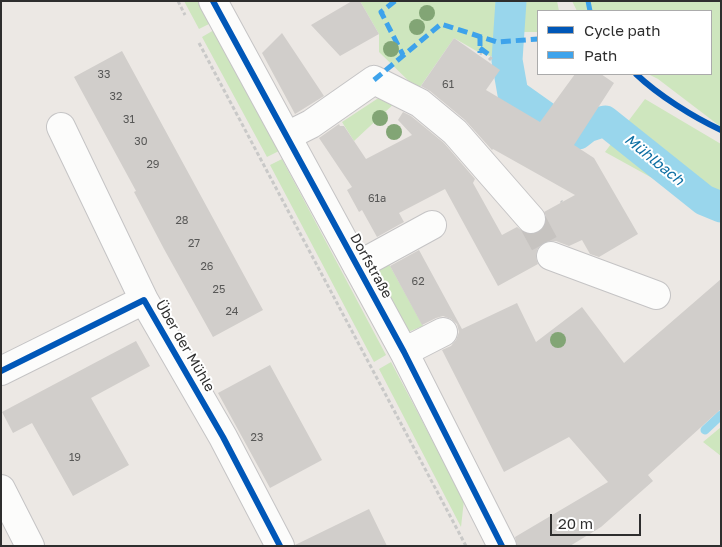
<!DOCTYPE html>
<html>
<head>
<meta charset="utf-8">
<style>
	body { margin:0 }
	#map { position:relative; width:722px; height:547px; overflow:hidden; background:#ece8e4; font-family:"Golos Text",sans-serif }
	canvas { display:block }
	.frame { position:absolute; inset:0; border:2px solid #2e2e2e; pointer-events:none }
	.legend { position:absolute; left:537px; top:10px; width:175px; height:65px; box-sizing:border-box; background:#fff; border:1px solid #ababab; margin:0; padding:6px 9px; list-style:none; font-size:15px; color:#2e2e2e }
	.legend li { display:flex; align-items:center; gap:10px; height:25px }
	.legend b { width:25px; border:1px solid #ababab }
	.scale { position:absolute; left:550px; top:514px; width:91px; height:22px; box-sizing:border-box; border:2px solid #2e2e2e; border-top:0; padding-left:6px; font-size:15px; line-height:18px; white-space:nowrap; color:#2e2e2e; -webkit-text-stroke:4px #fff; paint-order:stroke }
</style>
</head>
<body>
<div id="map">
<canvas width="722" height="547"></canvas>
<div class="frame"></div>
<ul class="legend">
<li><b style="height:6px;background:#0057b8"></b>Cycle path</li>
<li><b style="height:6px;background:#3ea3eb"></b>Path</li>
</ul>
<div class="scale">20 m</div>
</div>
<script>
const ctx = document.querySelector('canvas').getContext('2d');
ctx.lineJoin = 'round';
function fillPath(path, color) { ctx.fillStyle = color; ctx.fill(path, 'evenodd'); }
function trace(path, color, width, dash) { ctx.strokeStyle = color; ctx.lineWidth = width; ctx.lineCap = dash ? 'butt' : 'round'; ctx.setLineDash(dash || []); ctx.stroke(path); }
function drawText(font, color, halo, rows, align = 'center') {
  ctx.font = font + ' "Golos Text",sans-serif'; ctx.lineWidth = 4; ctx.setLineDash([]); ctx.textBaseline = 'middle'; ctx.strokeStyle = halo; ctx.fillStyle = color; for (const [text, x, y, turn = 0] of rows) {
    ctx.save(); ctx.translate(x, y); ctx.rotate((+turn || 0) * Math.PI / 180); ctx.textAlign = isNaN(turn) ? turn : align; if (halo) ctx.strokeText(text, 0, 0); ctx.fillText(text, 0, 0); ctx.restore();
  }
}
fillPath(new Path2D(`
	M184 1H198L209 24 199 29Z
	M360 1H557L559 11H538V32H497V42L494 57 480 53 454 38 418 90 379 52V34Z
	M572 1H721V127L658 79 648 74H711V11H577Z
	M214 30 279 151 267 157 202 37Z
	M383 95 398 100 354 141 342 122Z
	M645 99 721 144V216L605 152Z
	M282 159 386 355 374 362 270 165Z
	M389 264 423 326 408 332 375 273Z
	M391 362 464 500 461 527 379 369Z
	M721 427V456L703 442Z`), '#cee6be');
trace(new Path2D(`
	M705 430 721 415`), '#99d6ec', 9);
trace(new Path2D(`
	M511 1 507 60 513 94 544 116
	M565 134H578L587 127 605 121 704 200 721 207`), '#99d6ec', 31);
fillPath(new Path2D(`
	M352 1H360L379 34 340 56 311 25Z
	M282 33 324 96 295 114 262 53Z
	M454 38 500 70 486 90 540 122 575 74H601L614 83 574 145 594 158 638 234 599 257 590 254 582 240 569 246 556 241H548L541 244 537 250 536 258 538 264 498 286 445 189 399 213 404 222 377 237 362 210 359 212 347 190 352 187 319 138 339 124 340 126H344L366 159 412 135 398 120 403 112 411 116 444 143 475 179 473 183 502 235 517 227 526 234H534L541 231 546 224V216L544 212 575 195 493 149 492 150 465 120 430 91 421 86Z
	M122 51 263 310 213 337 164 249 134 192 136 191 74 77Z
	M419 250 462 329 517 303 536 342 582 307 624 363 721 279V409L648 475 653 481 601 527 570 546H517L515 537 608 482 569 437 504 472 442 350 451 346 456 340 459 332 457 324 451 319 443 316 436 318 422 325 390 266Z
	M136 341 150 366 91 398 129 465 73 496 32 423 13 433 2 412Z
	M270 365 322 460 270 488 218 393Z
	M369 509 387 546H295V545Z`), '#d1cecb');
trace(new Path2D(`
	M531 219 551 256`), '#c6c3c0', 28, [28, 14]);
const minor = new Path2D(`
	M213 1 404 352 502 546
	M61 127 144 300
	M287 136 311 124 374 80 420 103 455 132 531 219
	M551 256 656 295
	M357 266 432 225
	M404 352 443 332
	M1 371 144 300 223 437 280 546
	M1 489 30 546`);
trace(minor, '#c5c4c5', 30);
trace(new Path2D(`
	M178 1 185 15
	M199 43 466 546
	M480 53 482 54
	M489 60 492 57
	M561 201 562 202`), '#c9c9c8', 3, [4, 2.5]);
trace(minor, '#fcfcfb', 28);
trace(new Path2D(`
	M395 1 381 12 403 55
	M588 1 590 11
	M480 36V53
	M480 48 492 57
	M374 80 441 24 497 42 538 39`), '#3ea3eb', 5, [10, 5]);
trace(new Path2D(`
	M213 1 404 352 502 546
	M636 74C658 95 693 117 721 130
	M1 371 144 300 223 437 280 546`), '#0057b8', 6);
ctx.fillStyle = '#82a575';
for (const [x, y] of [
	[427,13],
	[417,27],
	[391,49],
	[380,118],
	[394,132],
	[558,340]
]) { ctx.beginPath(); ctx.arc(x, y, 8, 0, 2 * Math.PI); ctx.fill(); }
drawText('11px', '#585857', null, [
	["33",104,75],
	["61",448,85],
	["32",116,97],
	["31",129,120],
	["30",141,142],
	["29",153,165],
	["61a",377,199],
	["28",182,221],
	["27",194,244],
	["26",207,267],
	["62",418,282],
	["25",219,290],
	["24",232,312],
	["23",257,438],
	["19",75,458]
]);
drawText('14px', '#2e2e2e', '#fff', [
	["Dorfstraße",371,266,61],
	["Über der Mühle",185,346,60]
]);
drawText('italic 15px', '#0d6fa3', '#fff', [
	["Mühlbach",654,160,39]
]);
</script>
</body>
</html>
